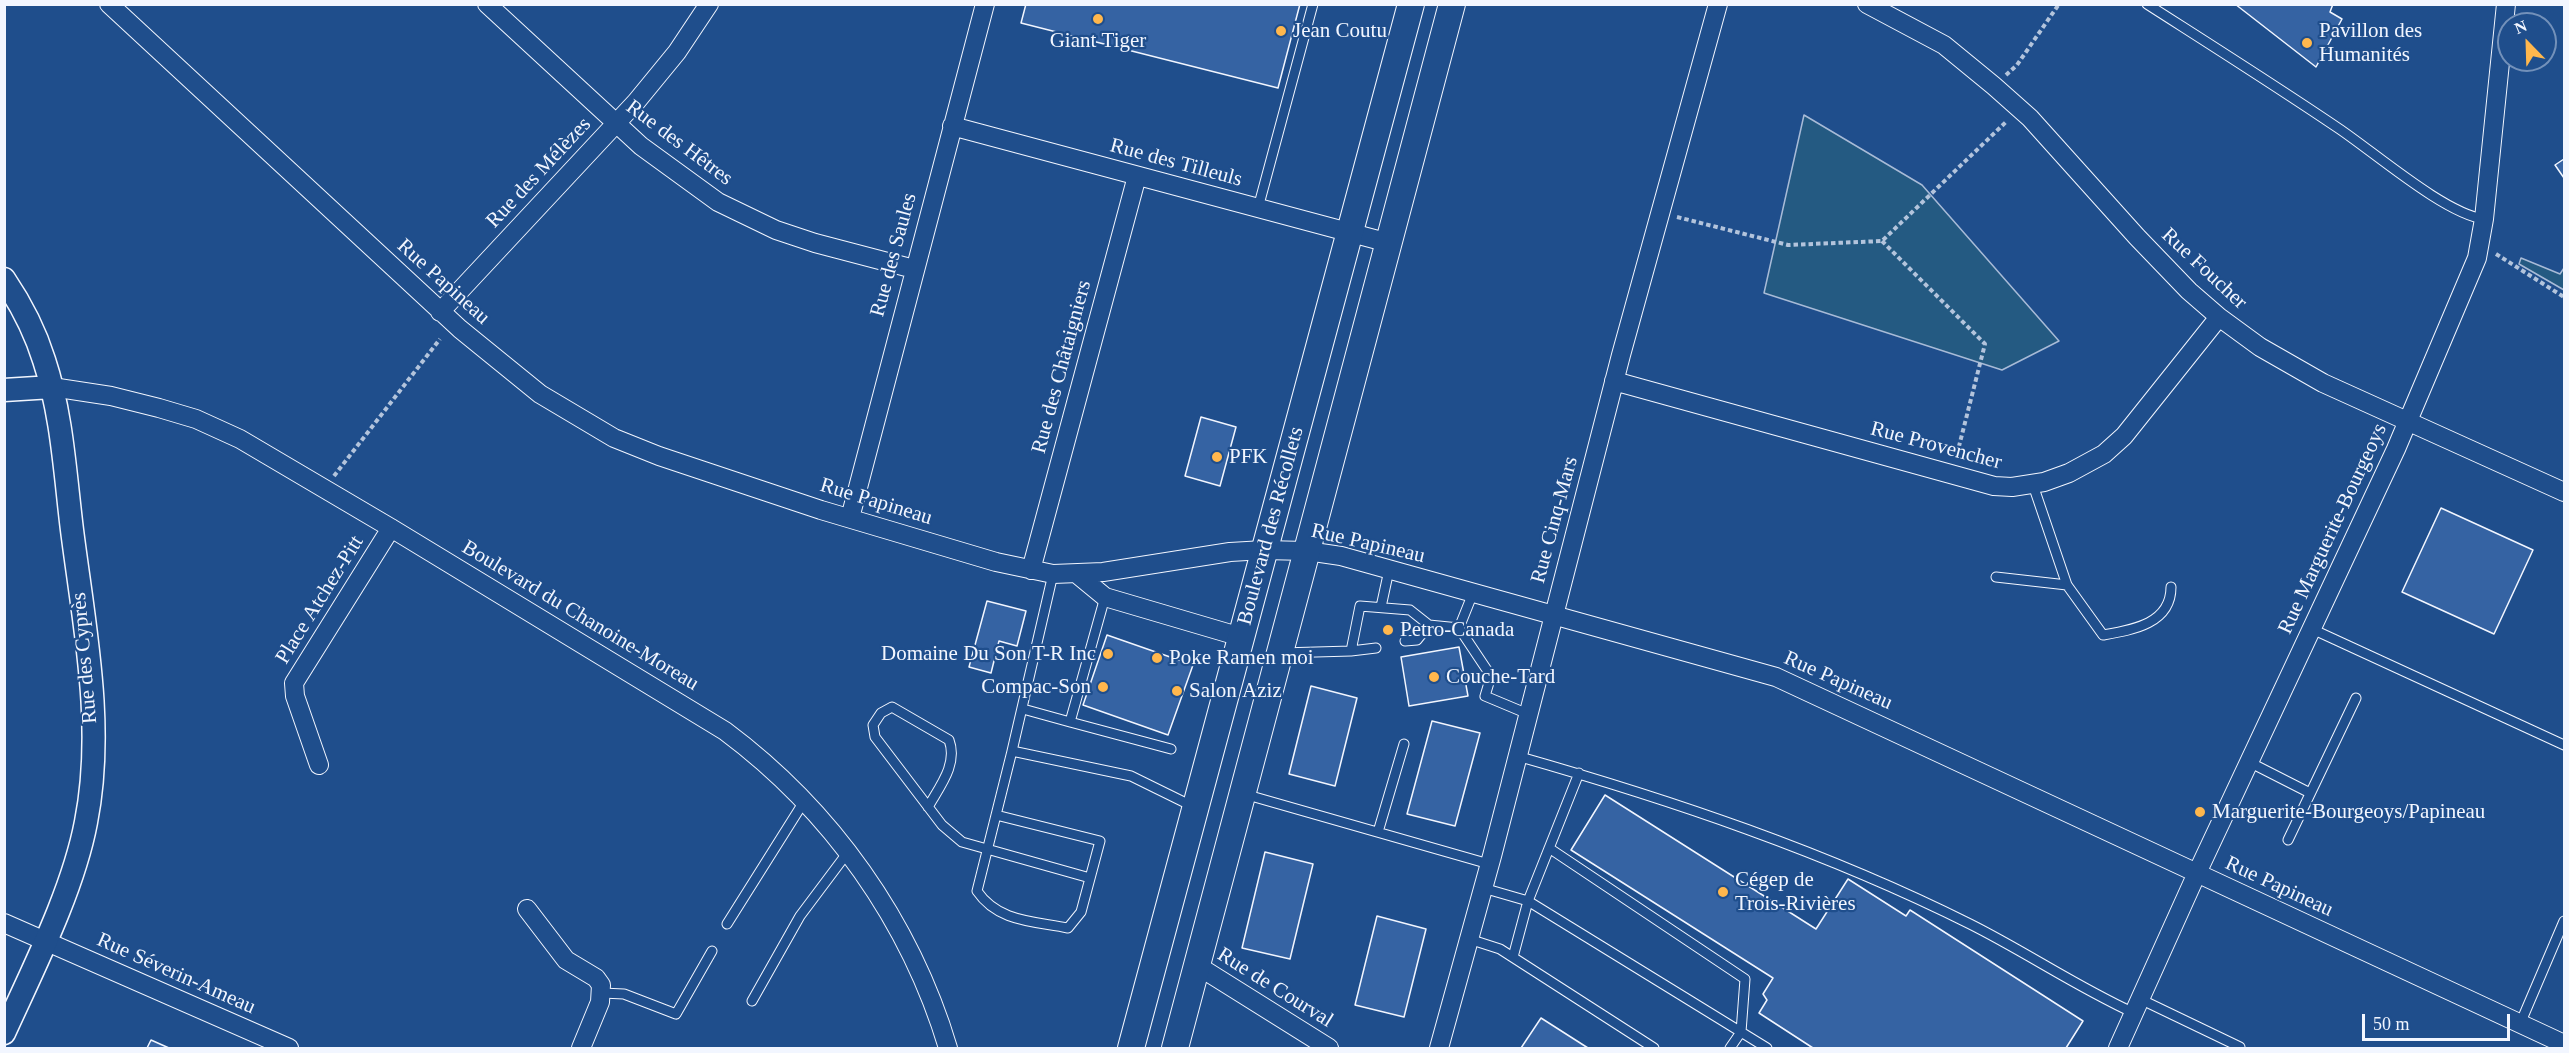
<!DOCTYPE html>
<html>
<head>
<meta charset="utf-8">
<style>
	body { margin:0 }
	#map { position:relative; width:2569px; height:1053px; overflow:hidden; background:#1f4e8c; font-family:"Times New Roman",serif }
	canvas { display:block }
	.frame { position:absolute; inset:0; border:6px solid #f2f6ff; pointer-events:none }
	.north { position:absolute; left:2497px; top:12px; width:60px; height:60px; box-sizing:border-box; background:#1f4e8c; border:2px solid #7391ba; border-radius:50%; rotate:337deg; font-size:16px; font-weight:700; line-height:24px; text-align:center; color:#f2f6ff }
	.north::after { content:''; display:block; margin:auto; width:21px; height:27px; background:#ffb74d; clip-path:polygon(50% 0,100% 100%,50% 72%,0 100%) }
	.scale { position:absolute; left:2362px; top:1014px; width:148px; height:27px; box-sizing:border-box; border:3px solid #f2f6ff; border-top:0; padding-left:8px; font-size:18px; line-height:21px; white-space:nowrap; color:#f2f6ff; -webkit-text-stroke:4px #1f4e8c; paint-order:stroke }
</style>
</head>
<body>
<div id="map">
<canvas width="2569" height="1053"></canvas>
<div class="frame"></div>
<div class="north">N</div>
<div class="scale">50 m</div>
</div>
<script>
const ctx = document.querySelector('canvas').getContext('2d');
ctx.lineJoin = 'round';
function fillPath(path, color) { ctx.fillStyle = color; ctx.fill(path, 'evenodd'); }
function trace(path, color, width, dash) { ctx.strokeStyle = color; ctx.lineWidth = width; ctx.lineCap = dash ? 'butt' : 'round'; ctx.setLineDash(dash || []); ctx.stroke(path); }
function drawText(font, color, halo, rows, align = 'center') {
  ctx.font = font + ' "Times New Roman",serif'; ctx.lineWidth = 4.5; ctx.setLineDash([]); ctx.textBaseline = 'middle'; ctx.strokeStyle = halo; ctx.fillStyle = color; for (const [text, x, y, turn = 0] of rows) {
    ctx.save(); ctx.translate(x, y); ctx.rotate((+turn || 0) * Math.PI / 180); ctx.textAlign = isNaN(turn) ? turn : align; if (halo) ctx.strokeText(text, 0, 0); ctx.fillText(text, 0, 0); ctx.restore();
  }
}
const green = new Path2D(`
	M1804 115 1922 185 2059 341 2002 370 1764 293Z
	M2521 258 2560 274 2564 268V290L2519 264Z`);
fillPath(green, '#245a82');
trace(green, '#a8bbd7', 1.5);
const building = new Path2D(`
	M1026 4H1300L1278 88 1021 23Z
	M2235 4H2333L2330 12 2342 19 2316 67Z
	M2564 159V178L2555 165Z
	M1201 417 1236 427 1220 486 1185 476Z
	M2441 508 2533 550 2494 634 2402 592Z
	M987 601 1026 611 1017 646 999 641 991 673 969 667Z
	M1107 635 1193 665 1168 735 1083 705Z
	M1459 647 1468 696 1409 706 1401 657Z
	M1311 686 1357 698 1335 786 1289 774Z
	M1432 721 1480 733 1455 826 1407 814Z
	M1605 795 1816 929 1848 879 1906 916 1910 910 2083 1021 2066 1048H1813L1759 1013 1767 1000 1763 994 1773 978 1571 850Z
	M1265 852 1313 864 1290 959 1242 948Z
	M1377 916 1426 929 1404 1017 1355 1005Z
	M1541 1018 1588 1048H1521Z
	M151 1040 169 1048H147Z`);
fillPath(building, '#3563a3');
trace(building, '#f2f6ff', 1.5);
const service = new Path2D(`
	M2147 4C2211 45 2276 86 2338 128 2374 152 2445 214 2484 219
	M1258 208 1313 4
	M1053 574 1012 751 1131 776 1194 807
	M1996 577 2067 585 2033 485
	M2067 585 2103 635C2132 630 2171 624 2171 587
	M1381 607 1389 570
	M1459 628 1491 676 1485 696 1528 714
	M2312 629 2564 745
	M1405 641 1417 640 1429 625
	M1351 651 1376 648
	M1281 653 1351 651 1360 606 1410 610 1429 625 1459 628 1473 593
	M1023 709 1070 722 1105 597
	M1070 722 1171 749
	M1517 756C1672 800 1826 852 1970 924 2026 952 2077 987 2134 1013
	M2249 762 2310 793
	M1244 794 1489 864
	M928 807C940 786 958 764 949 740L892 707 881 713 873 725 875 737 942 825 962 842 1090 878
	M996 815 1100 841 1081 912 1068 928C1033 921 998 922 977 891L1012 751
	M1378 832 1404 744
	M2288 840 2356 698
	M1549 848 1745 979 1741 1032 1767 1048
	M1483 888 1528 901 1741 1032 1730 1048
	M727 924 805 800
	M1469 939 1500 949 1654 1048
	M1513 957 1528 901 1579 773
	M602 993 624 994 676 1014 712 951
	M2140 999 2240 1047 2239 1048
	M752 1001 800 916 848 852
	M2520 1024 2564 921`);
const minor = new Path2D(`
	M109 4 460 329 540 394 614 438 659 456 821 510 996 562 1053 574 1103 572 1230 552 1264 550 1307 551 1341 556 1776 677 2564 1044
	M487 4 641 146 718 202 776 230 815 243 914 269
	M1867 4 1944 45 1994 86 2030 118 2137 237 2189 291 2219 317 2260 347 2323 383 2564 492
	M952 126 1389 243
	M440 312 636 102 677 52 709 4
	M1614 381 1994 486 2012 487 2044 482 2069 473 2104 454 2124 436 2219 317
	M52 387 111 396 159 408 196 419 240 439 391 528 725 731C831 810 910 921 948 1048
	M850 518 985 4
	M1031 570 1137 176
	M1077 574 1105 597 1241 637
	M319 765 295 696 294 683 391 528
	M527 909 566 960 596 978 601 985 600 1002 581 1048
	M4 923 289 1048
	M1198 966 1329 1048
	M1439 1048 1492 856 1621 355 1718 4
	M2118 1048 2197 873 2396 449 2477 258 2484 219 2506 4`);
const tertiary = new Path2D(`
	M4 279C21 304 35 331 44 360 62 414 65 473 72 530 84 625 105 726 86 822 73 891 33 969 4 1033
	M4 390 52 387`);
const secondary = new Path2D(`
	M1131 1048 1411 4
	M1175 1048 1452 4`);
trace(service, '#f2f6ff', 11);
trace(minor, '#f2f6ff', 20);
trace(tertiary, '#f2f6ff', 25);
trace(secondary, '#f2f6ff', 28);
trace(new Path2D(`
	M2006 75 2017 65 2059 4
	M1677 217 1788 245 1882 241 2007 121
	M1882 241 1985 344 1956 458
	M2496 254 2564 297
	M334 476 440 339`), '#b3c4dc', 4, [4.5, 3]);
trace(service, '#1f4e8c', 9);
trace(minor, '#1f4e8c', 18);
trace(tertiary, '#1f4e8c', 22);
trace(secondary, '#1f4e8c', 26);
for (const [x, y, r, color] of [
	[1098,19,6,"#ffb74d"],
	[1281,31,6,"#ffb74d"],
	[2307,43,6,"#ffb74d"],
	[1217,457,6,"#ffb74d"],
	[1388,630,6,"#ffb74d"],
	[1108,654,6,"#ffb74d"],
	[1157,658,6,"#ffb74d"],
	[1434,677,6,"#ffb74d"],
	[1103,687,6,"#ffb74d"],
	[1177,691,6,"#ffb74d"],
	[2200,812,6,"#ffb74d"],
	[1723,892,6,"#ffb74d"]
]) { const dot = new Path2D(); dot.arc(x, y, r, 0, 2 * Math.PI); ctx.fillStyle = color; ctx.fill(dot); trace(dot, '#1f4e8c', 2); }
drawText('21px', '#f2f6ff', '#1f4e8c', [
	["Jean Coutu",1293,31],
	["Pavillon des",2319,31],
	["Humanités",2319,55],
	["Giant Tiger",1098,41,"center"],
	["PFK",1229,457],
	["Petro-Canada",1400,630],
	["Domaine Du Son T-R Inc",1096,654,"right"],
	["Poke Ramen moi",1169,658],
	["Couche-Tard",1446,677],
	["Compac-Son",1091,687,"right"],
	["Salon Aziz",1189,691],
	["Marguerite-Bourgeoys/Papineau",2212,812],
	["Cégep de",1735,880],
	["Trois-Rivières",1735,904]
], 'left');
drawText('21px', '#f2f6ff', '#1f4e8c', [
	["Rue des Hêtres",679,143,37],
	["Rue des Tilleuls",1176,163,15],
	["Rue des Mélèzes",539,173,-47],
	["Rue des Saules",894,255,-75],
	["Rue Foucher",2204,269,43],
	["Rue Papineau",443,282,42],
	["Rue des Châtaigniers",1062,367,-75],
	["Rue Provencher",1936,446,15],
	["Rue Papineau",876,502,17],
	["Rue Cinq-Mars",1555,520,-75],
	["Boulevard des Récollets",1271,526,-75],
	["Rue Marguerite-Bourgeoys",2333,529,-65],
	["Rue Papineau",1368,544,13],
	["Place Atchez-Pitt",320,600,-58],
	["Boulevard du Chanoine-Moreau",580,616,31],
	["Rue des Cyprès",85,658,-95],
	["Rue Papineau",1838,681,24],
	["Rue Papineau",2279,887,25],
	["Rue Séverin-Ameau",176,974,24],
	["Rue de Courval",1275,988,32]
]);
</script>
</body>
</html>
